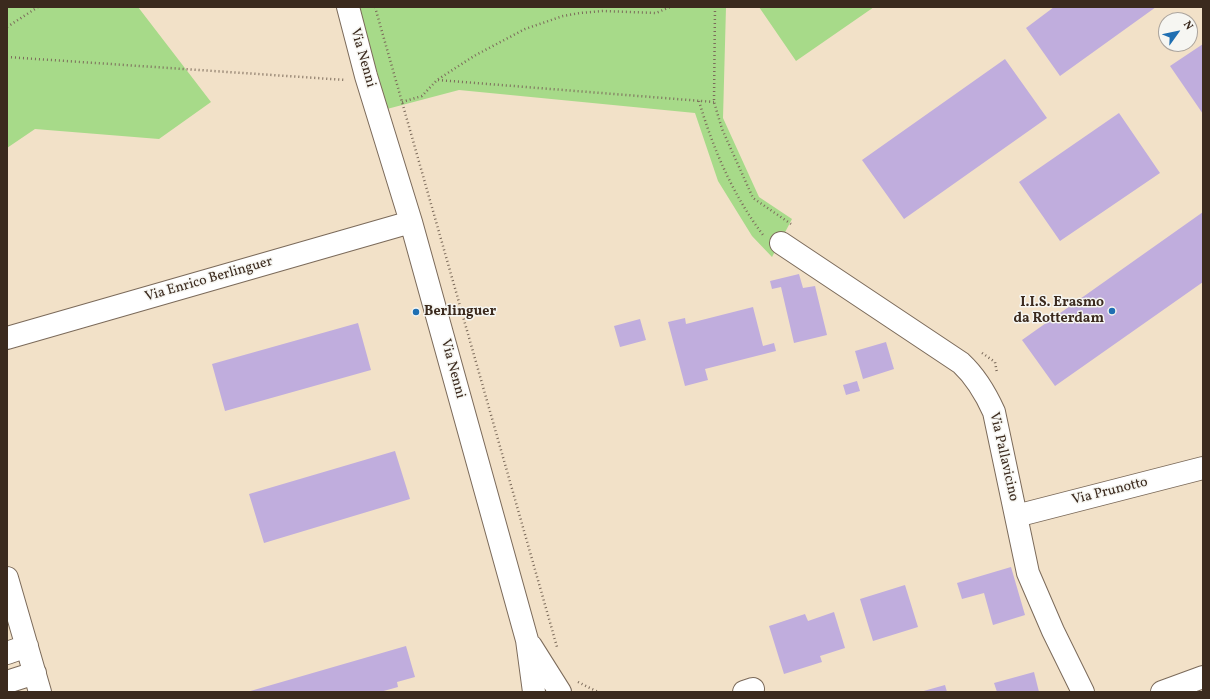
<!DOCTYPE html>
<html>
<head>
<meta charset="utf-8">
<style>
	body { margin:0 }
	#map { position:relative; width:1210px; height:699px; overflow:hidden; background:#f2e1c8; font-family:Vollkorn,serif }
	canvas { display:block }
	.frame { position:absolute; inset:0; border:8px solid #3b2a1e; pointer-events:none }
	.north { position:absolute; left:1158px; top:12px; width:40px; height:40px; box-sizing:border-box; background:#f6f6f2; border:1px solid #aba49d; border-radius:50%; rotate:57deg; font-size:11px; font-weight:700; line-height:16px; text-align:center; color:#3b2a1e }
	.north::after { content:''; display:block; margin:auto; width:14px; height:18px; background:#1f6fb2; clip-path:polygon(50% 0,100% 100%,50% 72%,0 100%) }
</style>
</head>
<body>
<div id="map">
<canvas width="1210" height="699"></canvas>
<div class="frame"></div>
<div class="north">N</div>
</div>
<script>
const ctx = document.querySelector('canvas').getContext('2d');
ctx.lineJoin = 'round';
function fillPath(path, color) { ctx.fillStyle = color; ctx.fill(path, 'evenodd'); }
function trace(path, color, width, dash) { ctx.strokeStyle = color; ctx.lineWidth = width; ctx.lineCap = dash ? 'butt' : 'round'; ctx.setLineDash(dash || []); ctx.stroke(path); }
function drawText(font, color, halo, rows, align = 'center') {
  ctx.font = font + ' Vollkorn,serif'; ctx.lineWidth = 3; ctx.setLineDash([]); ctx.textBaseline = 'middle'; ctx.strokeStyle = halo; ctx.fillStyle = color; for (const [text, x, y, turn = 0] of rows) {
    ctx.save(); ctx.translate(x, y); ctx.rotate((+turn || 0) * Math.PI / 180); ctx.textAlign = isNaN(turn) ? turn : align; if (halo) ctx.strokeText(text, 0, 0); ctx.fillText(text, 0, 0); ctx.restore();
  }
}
fillPath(new Path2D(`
	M7 7H138L211 102 159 139 35 129 7 148Z
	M359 7H726L723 118 759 197 792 219 772 257 752 236 718 181 695 113 459 90 387 109Z
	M759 7H874L796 61Z`), '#a7da89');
fillPath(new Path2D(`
	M1054 7H1156L1060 76 1026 28Z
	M1203 44V114L1170 66Z
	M1005 59 1047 118 904 219 862 160Z
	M1119 113 1160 173 1060 241 1019 182Z
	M1203 212V282L1055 386 1022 340Z
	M799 274 803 288 815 286 827 335 794 343 781 287 772 289 770 281Z
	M753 307 763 346 774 343 776 351 705 369 708 380 685 386 668 322 685 318 686 324Z
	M640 319 646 340 620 347 614 326Z
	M358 323 371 370 225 411 212 364Z
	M886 342 894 369 863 379 855 351Z
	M857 381 860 391 846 395 843 385Z
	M395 451 410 499 264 543 249 494Z
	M1011 567 1025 615 993 625 984 593 962 599 957 583Z
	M905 585 918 627 873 641 860 599Z
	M834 612 845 648 820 656 822 662 784 674 769 626 805 614 808 621Z
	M406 646 415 677 397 682 398 687 380 692H247Z
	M1034 672 1039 692H997L994 683Z
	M945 685 947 692H920Z`), '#c0addd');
const minor = new Path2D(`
	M348 7 366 76 411 222 527 640 534 692
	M781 243 961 363C976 377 985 392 994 412L1028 573 1053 631 1083 692
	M7 338 411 222
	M1016 516 1203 468
	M7 578 40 692
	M531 646 560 692
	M7 653 27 646
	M7 682 35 673
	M744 692 753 689
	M1162 692 1203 677`);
trace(minor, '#7b6a5a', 24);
trace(new Path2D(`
	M375 7 557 647
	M715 7 714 102 722 129 753 198 791 224
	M7 27 38 7
	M7 57 346 80
	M438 80 714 102
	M699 101C713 149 733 195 763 235
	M402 102 422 96 437 80 474 56 525 29 563 16 580 13 603 11 656 13 670 7
	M982 353 995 362 997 373
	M578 682 598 692`), '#7b6a5a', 2.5, [1, 3]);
trace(minor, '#fff', 22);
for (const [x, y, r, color] of [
	[1112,311,4,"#1f6fb2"],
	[416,312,4,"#1f6fb2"]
]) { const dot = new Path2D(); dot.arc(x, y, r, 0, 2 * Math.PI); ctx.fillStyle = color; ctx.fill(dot); trace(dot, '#f6f6f2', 1.5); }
drawText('14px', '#3b2a1e', '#f6f6f2', [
	["Via Nenni",362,58,74],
	["Via Enrico Berlinguer",209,280,-16],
	["Via Nenni",452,369,75],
	["Via Pallavicino",1003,457,77],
	["Via Prunotto",1110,492,-14]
]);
drawText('bold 14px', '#3b2a1e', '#f6f6f2', [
	["I.I.S. Erasmo",1104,303],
	["da Rotterdam",1104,319],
	["Berlinguer",424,312,"left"]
], 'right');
</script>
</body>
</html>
